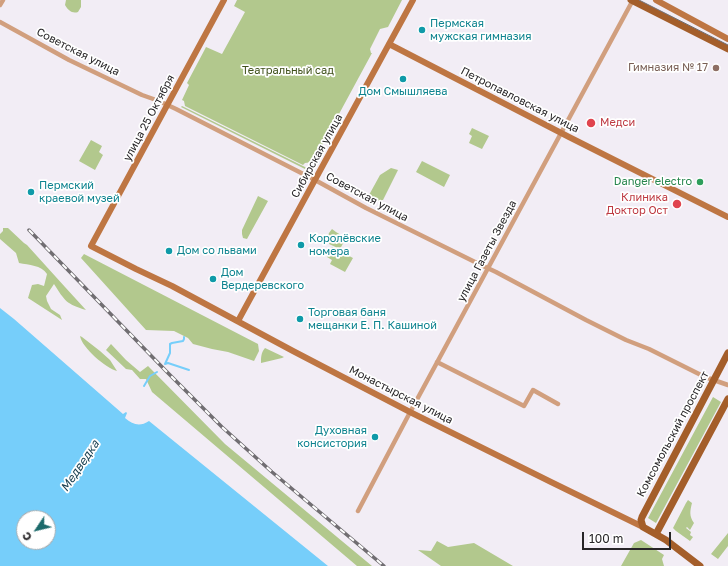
<!DOCTYPE html>
<html>
<head>
<meta charset="utf-8">
<style>
	body { margin:0 }
	#map { position:relative; width:728px; height:566px; overflow:hidden; background:#f2edf5; font-family:"Golos Text",sans-serif }
	canvas { display:block }
	.north { position:absolute; left:16px; top:510px; width:40px; height:40px; box-sizing:border-box; background:#fff; border:1px solid #a9a8a9; border-radius:50%; rotate:235deg; font-size:11px; font-weight:700; line-height:16px; text-align:center; color:#272527 }
	.north::after { content:''; display:block; margin:auto; width:14px; height:18px; background:#1c6a6b; clip-path:polygon(50% 0,100% 100%,50% 72%,0 100%) }
	.scale { position:absolute; left:582px; top:532px; width:89px; height:18px; box-sizing:border-box; border:2px solid #272527; border-top:0; padding-left:5px; font-size:12px; line-height:14px; white-space:nowrap; color:#272527; -webkit-text-stroke:3px #fff; paint-order:stroke }
</style>
</head>
<body>
<div id="map">
<canvas width="728" height="566"></canvas>
<div class="north">С</div>
<div class="scale">100 m</div>
</div>
<script>
const ctx = document.querySelector('canvas').getContext('2d');
ctx.lineJoin = 'round';
function fillPath(path, color) { ctx.fillStyle = color; ctx.fill(path, 'evenodd'); }
function trace(path, color, width, dash) { ctx.strokeStyle = color; ctx.lineWidth = width; ctx.lineCap = dash ? 'butt' : 'round'; ctx.setLineDash(dash || []); ctx.stroke(path); }
function drawText(font, color, halo, rows, align = 'center') {
  ctx.font = font + ' "Golos Text",sans-serif'; ctx.lineWidth = 3.5; ctx.setLineDash([]); ctx.textBaseline = 'middle'; ctx.strokeStyle = halo; ctx.fillStyle = color; for (const [text, x, y, turn = 0] of rows) {
    ctx.save(); ctx.translate(x, y); ctx.rotate((+turn || 0) * Math.PI / 180); ctx.textAlign = isNaN(turn) ? turn : align; if (halo) ctx.strokeText(text, 0, 0); ctx.fillText(text, 0, 0); ctx.restore();
  }
}
fillPath(new Path2D(`
	M66 0H81V7L78 12C72 14 68 10 65 5Z
	M237 0H402L388 27 380 29 370 49 371 53H372L313 162 305 163 303 165 185 106 184 101 182 100 189 85 187 83 205 49 206 47 222 54 245 12 234 6Z
	M182 106 305 167 306 168 305 169 181 107Z
	M472 128 489 136 482 149 469 143 472 136 469 134Z
	M91 140 102 146 99 152 103 155 95 170 79 161Z
	M422 161 450 175 444 187 416 172Z
	M391 168 398 170 383 200H382L381 202 369 195 380 175Z
	M258 196 268 201 247 239 243 238 242 234V230Z
	M3 228H8L24 243 27 245 65 287 86 310C66 304 65 301 54 284L46 296 47 301 51 309 60 315 62 320 28 298 32 285 38 284 44 286 47 274C41 265 29 265 19 263L16 253 0 239V234L3 231Z
	M332 229 336 232 346 238 340 249 329 244 330 240 327 238 329 233Z
	M332 247 353 258 345 272 330 264 332 260 327 257Z
	M84 254 258 344 259 351 254 361 228 352 212 349 193 344 188 338 174 331 146 330 81 258Z
	M80 336 82 337 100 351 110 360 117 371C106 368 82 348 80 336Z
	M111 344 126 360 140 372 148 366 225 444 372 566H357L152 392 146 379H140L132 370 126 369 106 350Z
	M265 348 284 357 282 358 261 363C261 357 261 353 265 348Z
	M713 397 721 402 656 523 648 518Z
	M688 500 692 503C690 511 689 516 694 523L690 530 687 527 686 528 691 532 690 535 693 537 690 541 676 531 673 528 686 503Z
	M728 533V546L718 559 711 554Z
	M641 540 664 555 662 559 664 566H621L634 543Z
	M437 541 448 547 474 543 513 566H441L418 550 431 551Z`), '#b2c88d');
fillPath(new Path2D(`
	M0 308 14 319 123 414 126 412 127 413 125 418C133 425 140 427 149 421L328 566H0ZM24 518H48V542H24Z`), '#76cefa');
trace(new Path2D(`
	M184 337V339L183 341 172 343 170 344V353L165 364 168 363 189 370
	M144 386 150 376 157 372`), '#76cefa', 2);
trace(new Path2D(`
	M0 5 3 0
	M0 22 69 60 142 95 159 101 176 109 315 180 366 208 479 264 496 272 586 320 626 340 649 349 705 377 728 385
	M437 362 524 406 533 390 558 404
	M358 511 407 418 633 0`), '#d19f7e', 4.5);
trace(new Path2D(`
	M224 0 91 246 136 269 172 286 293 351 410 412 551 482 643 527
	M656 0 728 39
	M389 44 569 137 728 217
	M238 321 413 0`), '#be7643', 6);
trace(new Path2D(`
	M631 0 728 49
	M656 534 728 399
	M700 566 666 540 643 527 641 520 642 517 728 353`), '#a45e2a', 7);
trace(new Path2D(`
	M639 0 728 45`), '#716e72', 1);
const rail = new Path2D(`
	M29 230 167 372 222 427 272 472 384 566`);
trace(rail, '#716e72', 3.5);
trace(rail, '#fff', 2, [6]);
for (const [x, y, r, color] of [
	[422,30,4,"#0f9aa8"],
	[716,68,4,"#8d6e63"],
	[403,79,4,"#0f9aa8"],
	[591,123,5,"#e0444e"],
	[700,182,4,"#2e9e5b"],
	[31,192,4,"#0f9aa8"],
	[677,204,5,"#e0444e"],
	[301,245,4,"#0f9aa8"],
	[169,251,4,"#0f9aa8"],
	[213,279,4,"#0f9aa8"],
	[300,319,4,"#0f9aa8"],
	[375,437,4,"#0f9aa8"]
]) { const dot = new Path2D(); dot.arc(x, y, r, 0, 2 * Math.PI); ctx.fillStyle = color; ctx.fill(dot); trace(dot, '#fff', 1.5); }
drawText('11px', '#0d838f', '#fff', [
	["Пермская",430,24],
	["мужская гимназия",430,37],
	["Дом Смышляева",403,92,"center"],
	["Пермский",39,186],
	["краевой музей",39,199],
	["Королёвские",309,239],
	["номера",309,252],
	["Дом со львами",177,251],
	["Дом",221,273],
	["Вердеревского",221,286],
	["Торговая баня",308,313],
	["мещанки Е. П. Кашиной",308,326],
	["Духовная",367,431,"right"],
	["консистория",367,444,"right"]
], 'left');
drawText('11px', '#272527', '#fff', [
	["Советская улица",78,52,27],
	["Петропавловская улица",520,100,27],
	["улица 25 Октября",149,118,-62],
	["Сибирская улица",317,156,-61],
	["Советская улица",367,197,28],
	["улица Газеты Звезда",487,251,-62],
	["Монастырская улица",401,395,27],
	["Комсомольский проспект",673,434,-62]
]);
drawText('11px', '#785e54', '#fff', [
	["Гимназия № 17",708,68]
], 'right');
drawText('11px', '#40511b', '#fff', [
	["Театральный сад",288,71]
]);
drawText('11px', '#be3a42', '#fff', [
	["Медси",600,123],
	["Клиника",668,198,"right"],
	["Доктор Ост",668,211,"right"]
], 'left');
drawText('11px', '#27864d', '#fff', [
	["Danger electro",692,182]
], 'right');
drawText('italic 12px', '#183f51', '#fff', [
	["Медведка",80,466,-56]
]);
</script>
</body>
</html>
